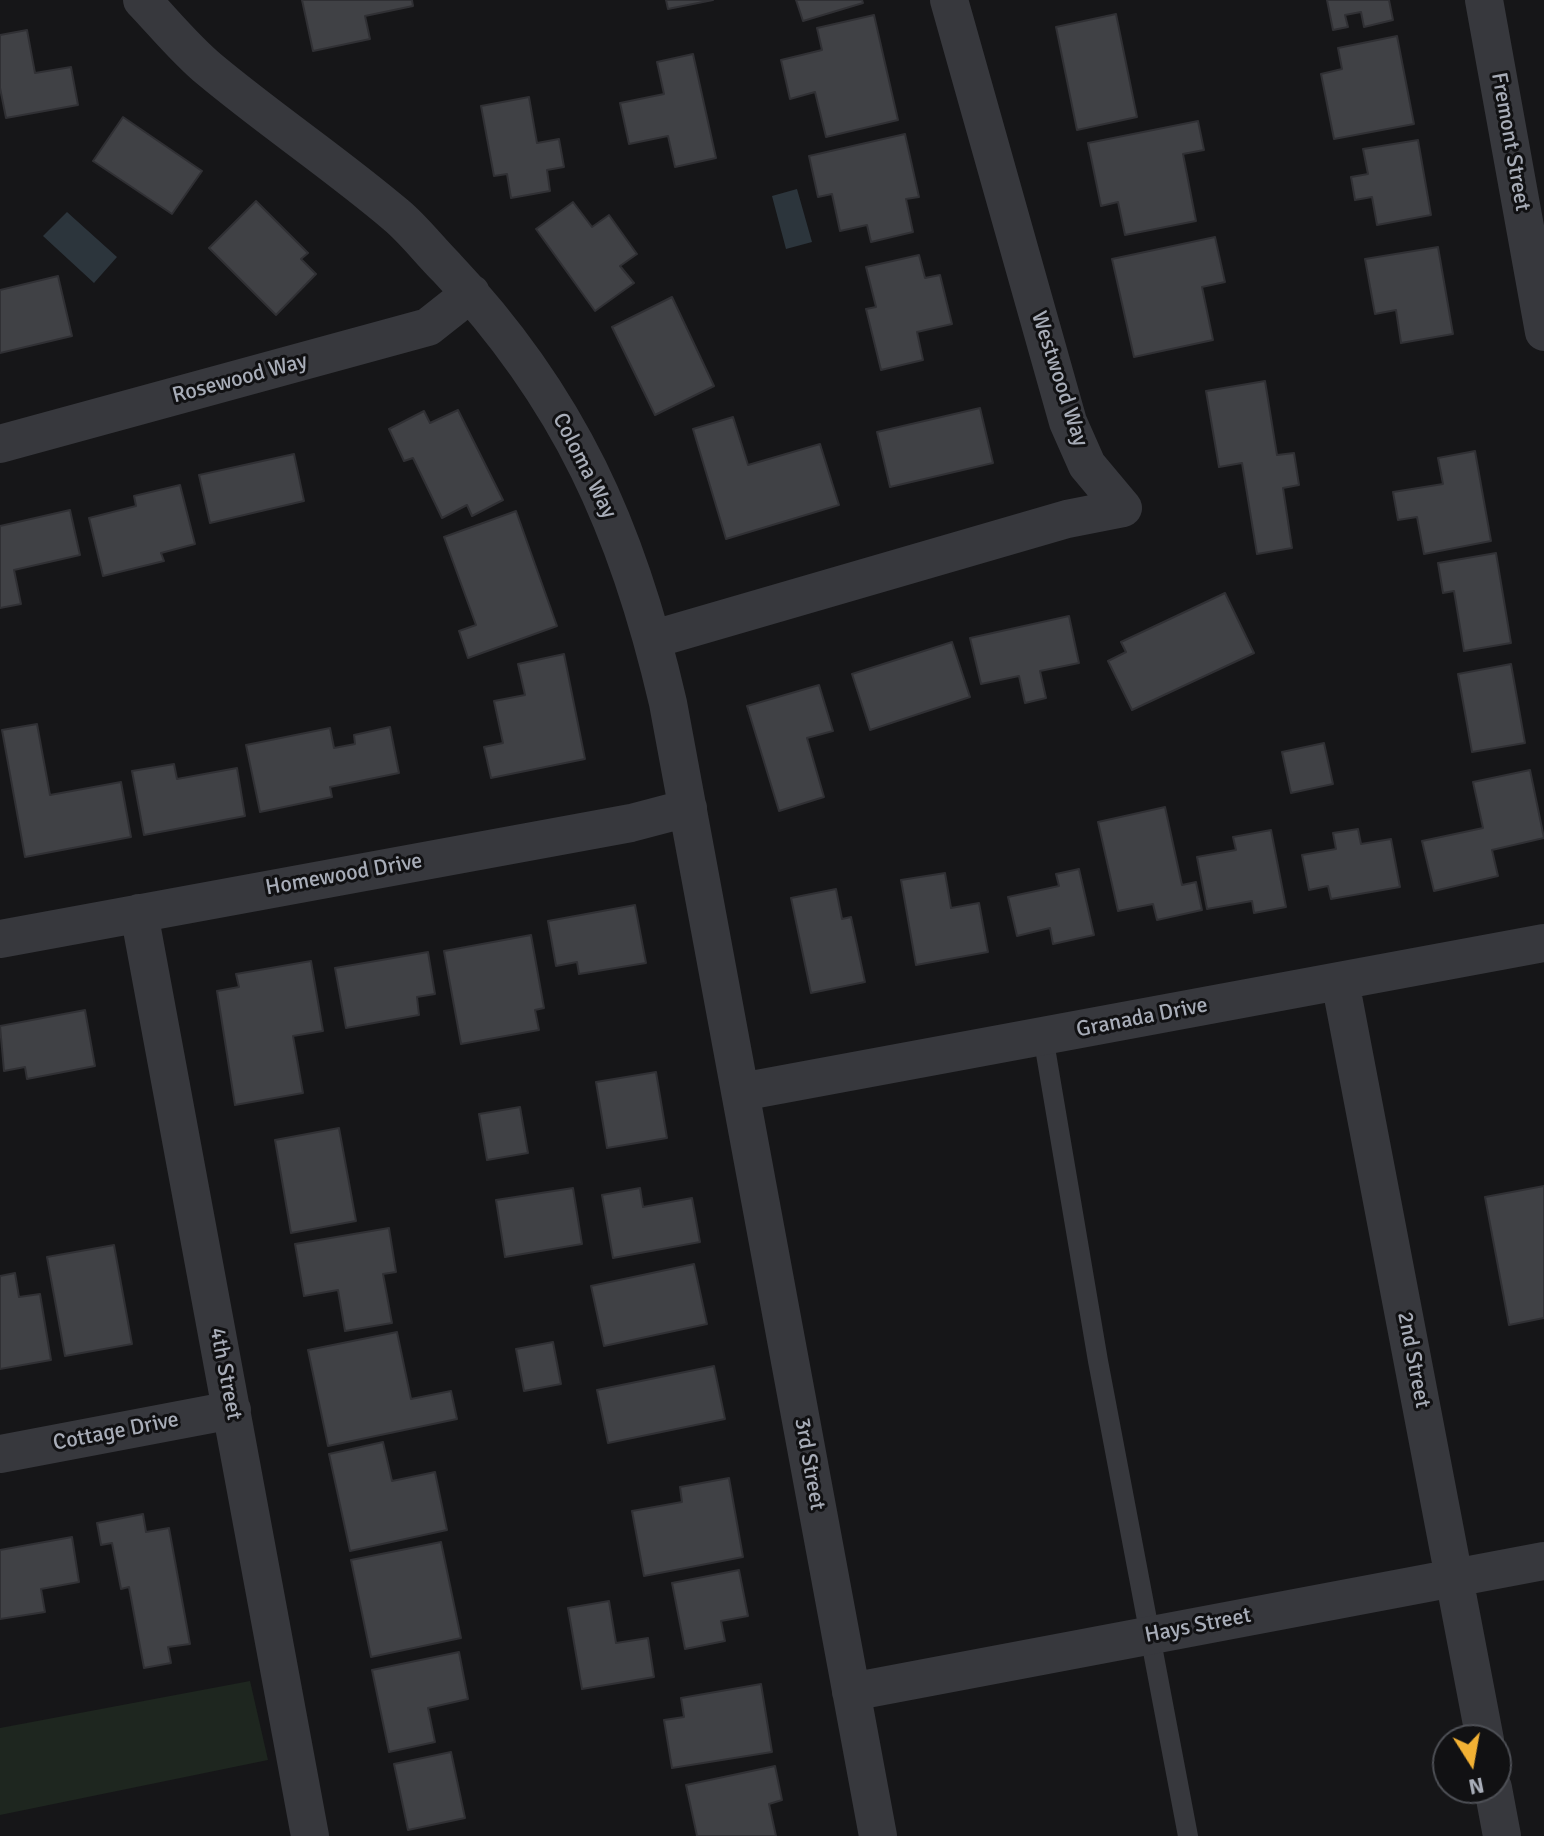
<!DOCTYPE html>
<html>
<head>
<meta charset="utf-8">
<style>
	body { margin:0 }
	#map { position:relative; width:1544px; height:1836px; overflow:hidden; background:#161618; font-family:Signika,sans-serif }
	canvas { display:block }
	.north { position:absolute; left:1432px; top:1724px; width:80px; height:80px; box-sizing:border-box; background:#111113; border:2px solid #4d4f55; border-radius:50%; rotate:169deg; font-size:22px; font-weight:700; line-height:32px; text-align:center; color:#a8adb8 }
	.north::after { content:''; display:block; margin:auto; width:28px; height:36px; background:#f2b134; clip-path:polygon(50% 0,100% 100%,50% 72%,0 100%) }
</style>
</head>
<body>
<div id="map">
<canvas width="1544" height="1836"></canvas>
<div class="north">N</div>
</div>
<script>
const ctx = document.querySelector('canvas').getContext('2d');
ctx.lineJoin = 'round';
function fillPath(path, color) { ctx.fillStyle = color; ctx.fill(path, 'evenodd'); }
function trace(path, color, width, dash) { ctx.strokeStyle = color; ctx.lineWidth = width; ctx.lineCap = dash ? 'butt' : 'round'; ctx.setLineDash(dash || []); ctx.stroke(path); }
function drawText(font, color, halo, rows, align = 'center') {
  ctx.font = font + ' Signika,sans-serif'; ctx.lineWidth = 6; ctx.setLineDash([]); ctx.textBaseline = 'middle'; ctx.strokeStyle = halo; ctx.fillStyle = color; for (const [text, x, y, turn = 0] of rows) {
    ctx.save(); ctx.translate(x, y); ctx.rotate((+turn || 0) * Math.PI / 180); ctx.textAlign = isNaN(turn) ? turn : align; if (halo) ctx.strokeText(text, 0, 0); ctx.fillText(text, 0, 0); ctx.restore();
  }
}
fillPath(new Path2D(`
	M250 1681 268 1760 0 1815V1728Z`), '#1e261f');
fillPath(new Path2D(`
	M797 189 812 242 786 249 772 196Z
	M67 212 117 257 94 283 43 236Z`), '#2c353c');
const building = new Path2D(`
	M302 0H412L413 6 365 16 370 39 313 51Z
	M666 0H713L668 9Z
	M796 0H862L863 3 803 21Z
	M1327 0H1389L1393 20 1364 27 1361 12 1345 15 1348 27 1333 30Z
	M1116 14 1137 117 1077 130 1056 27Z
	M874 15 898 120 826 137 815 92 790 99 781 60 822 50 817 28Z
	M27 30 35 73 71 67 78 105 6 118 0 88V35Z
	M1397 36 1414 124 1334 139 1321 74 1342 69 1338 48Z
	M693 54 716 158 675 167 668 136 629 144 620 103 664 94 657 62Z
	M529 97 537 143 559 139 564 167 547 170 550 191 511 198 507 174 494 176 481 106Z
	M123 117 202 171 172 214 93 161Z
	M1198 121 1204 150 1183 154 1196 221 1125 235 1118 202 1101 206 1088 143Z
	M905 134 919 197 906 199 913 232 871 242 867 225 840 231 832 194 818 197 809 156Z
	M1418 140 1431 215 1377 225 1372 197 1355 200 1351 177 1368 174 1363 149Z
	M256 201 308 253 301 259 316 274 276 315 209 248Z
	M573 202 592 227 609 215 637 254 620 266 634 283 595 311 536 229Z
	M1215 237 1225 282 1202 287 1213 340 1134 357 1112 259Z
	M1438 247 1453 334 1401 343 1396 310 1375 314 1365 259Z
	M919 255 925 278 940 275 952 324 917 332 923 360 881 370 866 309 876 307 866 267Z
	M58 276 72 336 0 353V290Z
	M672 297 714 386 655 415 612 327Z
	M1265 381 1277 455 1294 453 1299 485 1283 488 1292 548 1257 554 1242 463 1219 467 1206 391Z
	M980 408 993 463 890 487 877 432Z
	M458 410 503 500 472 516 467 505 442 518 413 458 404 461 389 429 424 411 430 423Z
	M733 417 748 465 820 444 839 505 726 539 693 429Z
	M1475 451 1491 541 1424 554 1417 517 1398 520 1393 492 1443 484 1438 458Z
	M294 454 304 501 210 523 199 475Z
	M180 485 195 544 161 553 164 561 103 576 89 518 136 506 134 496Z
	M70 510 80 555 14 570 21 604 0 608V526Z
	M516 511 557 626 468 658 459 631 476 625 444 537Z
	M1496 553 1511 643 1464 651 1454 591 1443 593 1438 563Z
	M1225 593 1254 653 1132 710 1108 661 1126 652 1121 642Z
	M1069 616 1079 663 1040 671 1046 698 1025 703 1019 676 981 684 970 638Z
	M952 642 970 697 870 730 852 674Z
	M564 654 585 759 491 778 484 747 503 743 494 701 525 695 518 664Z
	M1511 664 1525 743 1472 752 1458 674Z
	M819 685 833 731 807 738 824 797 779 811 747 706Z
	M37 724 50 795 121 782 131 837 25 857 2 730Z
	M390 727 399 773 330 787 332 797 260 812 246 745 330 728 334 748 355 744 354 735Z
	M1324 743 1333 784 1291 793 1282 752Z
	M174 764 177 779 237 768 245 816 144 835 132 771Z
	M1530 770 1544 838 1492 850 1498 876 1434 891 1422 841 1483 828 1473 782Z
	M1165 807 1182 885 1196 882 1202 910 1157 920 1153 904 1118 911 1098 822Z
	M1358 829 1361 844 1391 839 1400 887 1331 899 1328 886 1309 890 1302 855 1336 849 1333 833Z
	M1271 830 1286 907 1254 913 1252 901 1207 909 1197 857 1236 850 1233 837Z
	M1079 869 1094 935 1053 944 1050 928 1017 936 1008 897 1059 886 1056 874Z
	M945 873 951 908 979 903 988 952 916 965 901 880Z
	M836 889 842 919 851 917 865 982 811 993 791 898Z
	M635 905 646 963 579 974 577 962 556 966 548 921Z
	M531 935 544 1008 535 1010 539 1030 461 1044 444 951Z
	M428 952 435 994 417 997 419 1015 346 1028 335 968Z
	M311 961 323 1031 293 1036 303 1093 235 1105 217 991 239 987 236 974Z
	M85 1010 95 1066 27 1079 25 1067 4 1071 0 1026Z
	M656 1072 667 1138 607 1148 596 1082Z
	M520 1107 528 1153 487 1160 479 1114Z
	M339 1128 356 1221 291 1233 275 1140Z
	M1544 1186V1318L1509 1325 1485 1197Z
	M573 1188 582 1244 505 1257 496 1200Z
	M640 1188 643 1207 692 1198 700 1242 613 1258 602 1195Z
	M389 1228 396 1272 383 1274 392 1323 345 1331 338 1290 304 1296 295 1244Z
	M114 1245 132 1344 65 1356 47 1257Z
	M694 1264 707 1324 604 1346 591 1286Z
	M15 1273 19 1297 40 1294 51 1360 0 1369V1276Z
	M397 1332 411 1399 451 1391 457 1419 328 1446 308 1350Z
	M553 1342 561 1384 524 1391 516 1349Z
	M714 1366 725 1419 608 1443 597 1390Z
	M383 1442 392 1481 435 1472 447 1530 350 1551 329 1454Z
	M729 1478 743 1557 644 1576 632 1511 682 1502 680 1487Z
	M143 1514 146 1532 169 1528 190 1644 168 1647 171 1663 144 1668 129 1587 121 1589 112 1543 101 1545 97 1523Z
	M72 1537 79 1582 41 1589 45 1612 0 1619V1550Z
	M441 1542 461 1638 371 1657 351 1560Z
	M739 1570 748 1616 721 1621 725 1641 685 1649 672 1583Z
	M609 1601 616 1643 648 1638 654 1677 582 1689 568 1608Z
	M459 1652 468 1699 428 1708 435 1742 389 1752 372 1670Z
	M761 1684 772 1752 672 1768 664 1720 684 1717 681 1698Z
	M451 1752 465 1818 408 1830 394 1764Z
	M775 1766 782 1800 769 1804 776 1836H697L686 1785Z`);
fillPath(building, '#404145');
trace(building, '#303034', 2);
trace(new Path2D(`
	M1043 1036 1098 1361 1188 1836`), '#37383d', 20);
trace(new Path2D(`
	M142 0C164 23 185 49 209 69 270 120 336 164 396 215 414 230 429 250 446 267 570 398 628 530 668 703L878 1836
	M1484 0 1544 332
	M0 444 428 327 471 293
	M654 639 1067 519 1123 508 1087 465 1068 422 949 0
	M139 913 310 1836
	M0 939 631 823 688 808
	M1340 981 1485 1740
	M741 1092 1544 943
	M0 1454 232 1410
	M851 1692 1544 1561
	M1493 1788 1502 1836`), '#37383d', 38);
drawText('22px', '#a8adb8', '#111113', [
	["Fremont Street",1510,142,80],
	["Rosewood Way",240,379,-15],
	["Westwood Way",1059,379,72],
	["Coloma Way",584,466,63],
	["Homewood Drive",344,875,-10],
	["Granada Drive",1142,1018,-11],
	["2nd Street",1413,1360,79],
	["4th Street",225,1374,79],
	["Cottage Drive",116,1432,-11],
	["3rd Street",809,1464,80],
	["Hays Street",1198,1626,-11]
]);
</script>
</body>
</html>
